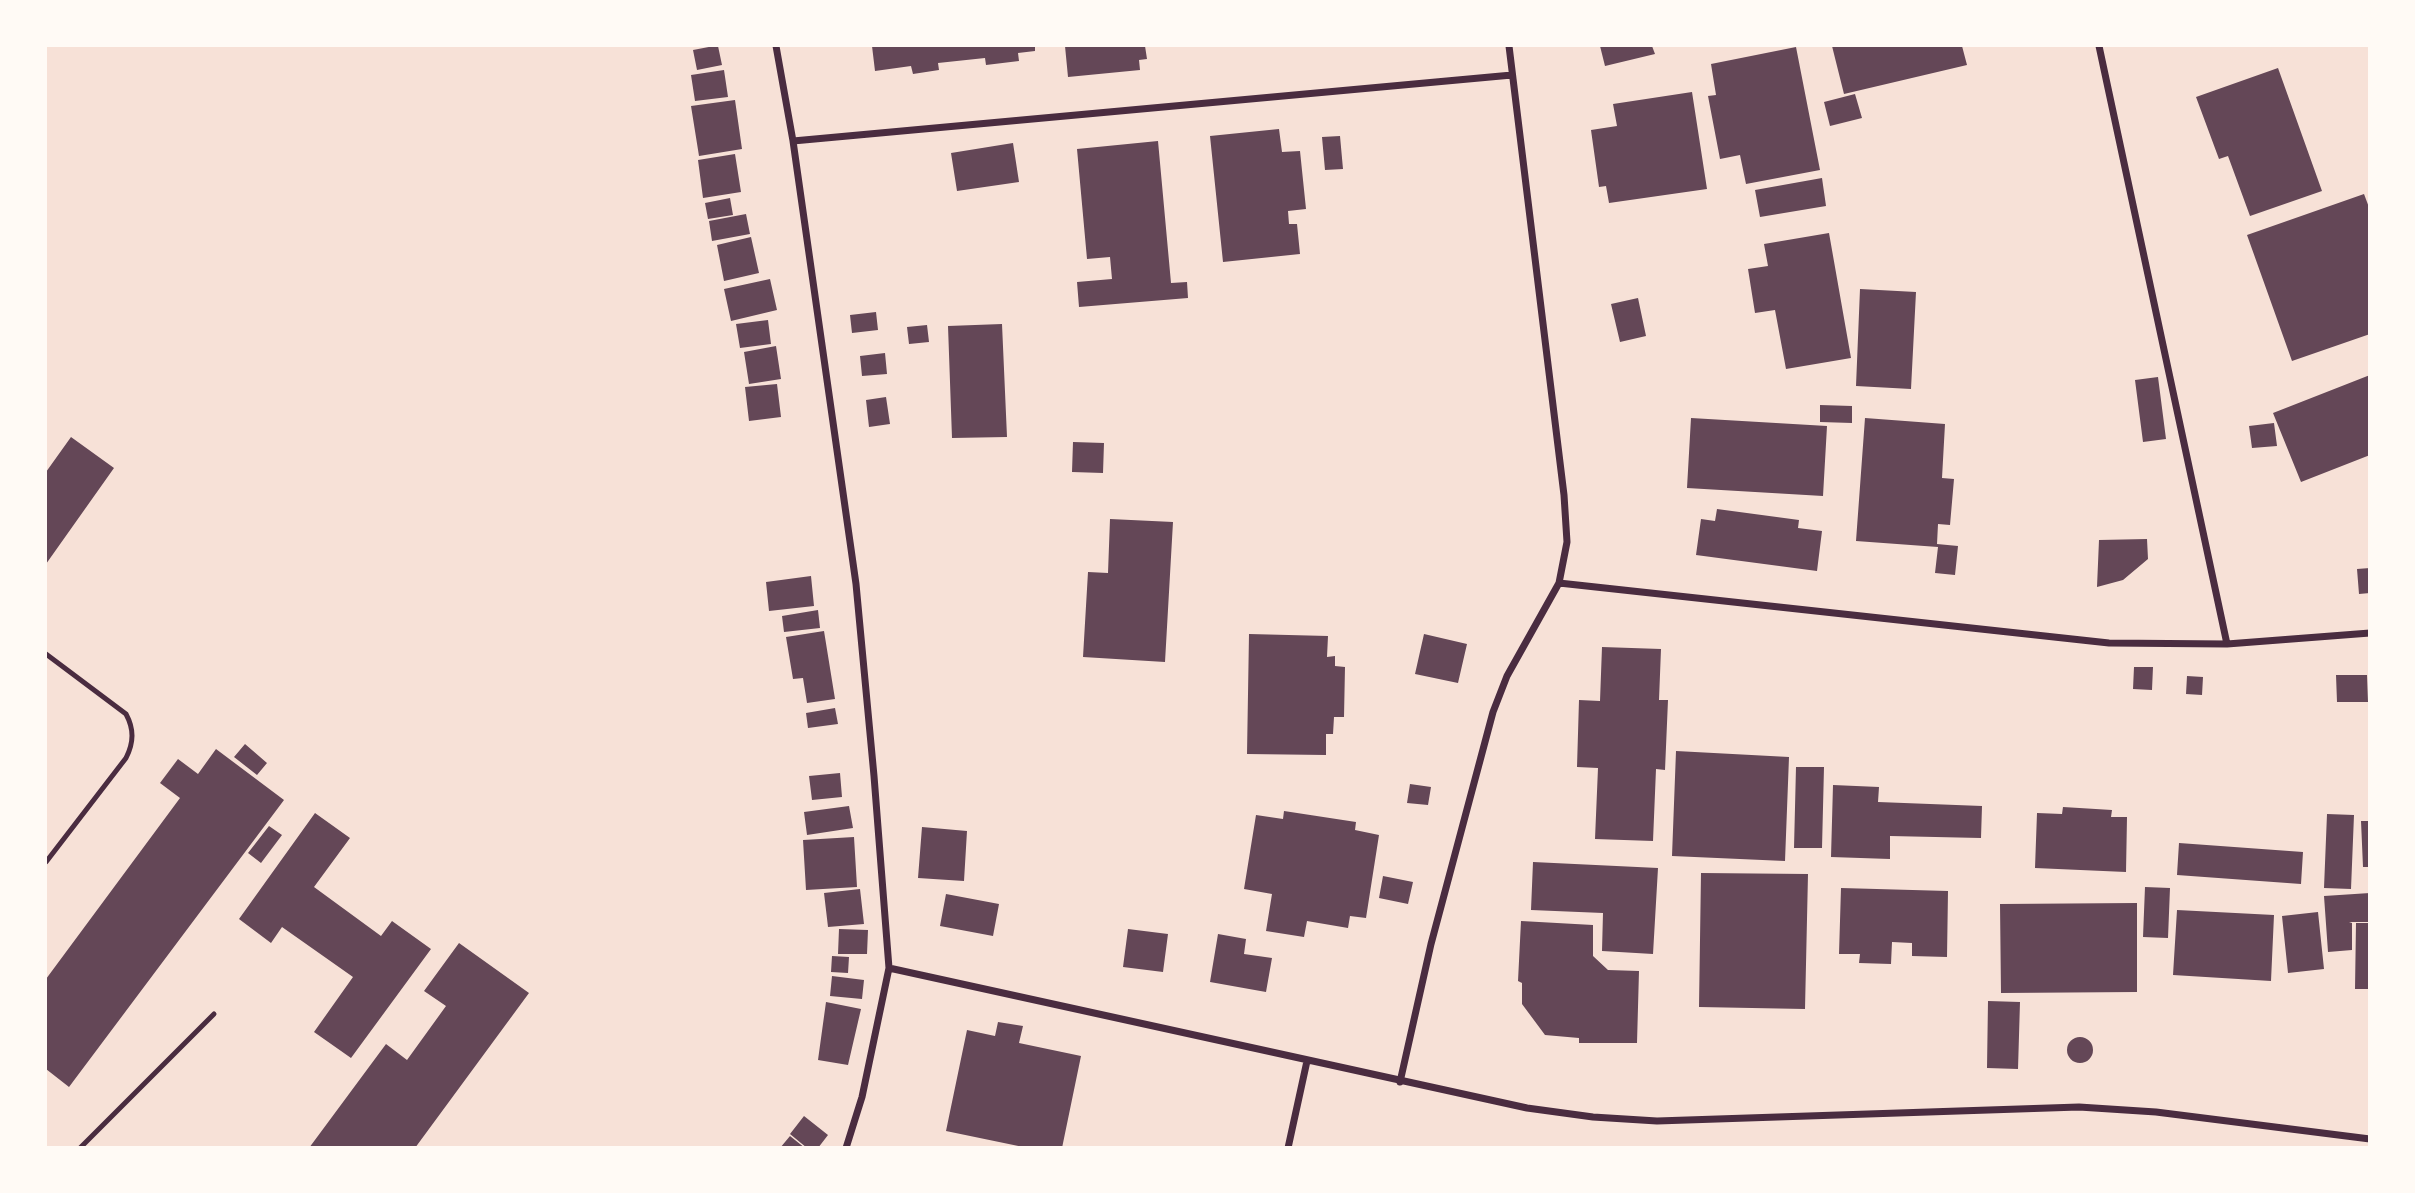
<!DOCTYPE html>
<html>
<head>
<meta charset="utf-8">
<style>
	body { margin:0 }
	#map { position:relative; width:2415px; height:1193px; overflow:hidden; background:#f7e1d7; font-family:Quicksand,sans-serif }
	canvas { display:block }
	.frame { position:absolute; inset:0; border:47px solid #fffaf5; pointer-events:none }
</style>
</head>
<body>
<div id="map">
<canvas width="2415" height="1193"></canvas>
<div class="frame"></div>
</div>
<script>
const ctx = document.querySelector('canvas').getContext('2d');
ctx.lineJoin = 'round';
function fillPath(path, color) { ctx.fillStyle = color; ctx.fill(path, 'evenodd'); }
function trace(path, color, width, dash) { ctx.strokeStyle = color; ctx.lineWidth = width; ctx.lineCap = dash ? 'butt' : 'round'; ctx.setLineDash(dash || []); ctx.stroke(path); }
fillPath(new Path2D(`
	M714 46H718L722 65 697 70 693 50Z
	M872 46H1035V51L1018 53 1019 61 986 65 985 58 938 63 939 70 913 74 911 66 875 71Z
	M1065 46H1145L1147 59 1139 60 1140 70 1068 77Z
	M1600 46H1652L1655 54 1605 66Z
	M1832 46H1962L1967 65 1844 94Z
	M1796 47 1820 170 1746 184 1740 155 1720 159 1708 96 1716 95 1711 64Z
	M2278 68 2322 191 2250 216 2228 156 2219 159 2196 97Z
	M724 70 728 97 695 101 691 75Z
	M1692 92 1707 189 1609 203 1606 186 1599 187 1591 130 1617 126 1613 104Z
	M1855 94 1862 118 1830 126 1824 102Z
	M735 100 742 149 699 156 691 106Z
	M1279 129 1282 152 1300 151 1306 209 1288 211 1289 224H1297L1300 254 1223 262 1210 136Z
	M1340 136 1343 169 1325 170 1322 137Z
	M1158 141 1171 283 1187 282 1188 298 1079 307 1077 282 1112 279 1110 257 1087 259 1077 149Z
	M1013 143 1019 182 957 191 951 153Z
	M735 154 741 192 703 198 698 160Z
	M1822 178 1826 206 1760 217 1755 190Z
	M2364 194 2370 210V334L2292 361 2247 235Z
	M730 198 733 215 708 219 705 203Z
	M746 214 750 234 712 241 709 221Z
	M1829 233 1851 358 1786 369 1775 310 1755 313 1748 269 1768 266 1764 244Z
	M751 237 759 273 724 281 717 245Z
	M770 279 777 310 731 321 724 289Z
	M1860 289 1916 292 1911 389 1856 386Z
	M1638 298 1646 336 1620 342 1611 304Z
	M876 312 878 330 852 333 850 315Z
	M768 320 771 344 740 348 736 324Z
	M1002 324 1007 437 952 438 948 326Z
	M927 325 929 342 909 344 907 327Z
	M776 346 781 379 749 384 744 352Z
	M885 353 887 374 862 376 860 356Z
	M2370 375V455L2301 482 2273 413Z
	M2158 377 2166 439 2143 442 2135 380Z
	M777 384 781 417 749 421 745 387Z
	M886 397 890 424 869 427 866 400Z
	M1820 405 1852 406V423L1820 422Z
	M1691 418 1827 426 1823 496 1687 488Z
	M1865 418 1945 424 1942 478 1954 479 1950 525 1938 524 1937 544 1958 546 1955 575 1935 573 1938 547 1856 541Z
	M2274 423 2277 446 2252 448 2249 426Z
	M71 437 114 468 46 564V472Z
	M1073 442 1104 443 1103 473 1072 472Z
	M1717 509 1799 520 1798 528 1822 531 1817 571 1696 555 1701 519 1715 521Z
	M1110 519 1173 522 1165 662 1083 657 1088 572 1108 573Z
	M2147 539 2148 559 2123 580 2097 587 2099 540Z
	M2370 568V593L2359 594 2357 569Z
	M811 576 814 606 769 611 766 582Z
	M818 610 820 628 784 632 782 616Z
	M824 631 835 699 807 703 803 678 793 679 786 637Z
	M1249 634 1328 636 1327 657 1335 656V666L1345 667 1344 717H1334L1333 734H1326V755L1247 754Z
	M1424 634 1467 644 1458 683 1415 674Z
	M1602 647 1661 649 1659 700H1668L1665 770 1656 769 1653 841 1595 839 1598 768 1577 767 1579 700 1600 701Z
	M2134 667H2153L2152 690 2133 689Z
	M2336 675H2367L2368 702H2337Z
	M2187 676 2203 677 2202 695 2186 694Z
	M835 708 838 724 808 728 806 713Z
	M245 744 267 763 257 775 234 757Z
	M216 749 284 800 69 1087 46 1069V979L180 798 160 783 178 759 198 774Z
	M1676 751 1789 757 1785 861 1672 856Z
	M1796 767H1824L1822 848H1794Z
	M840 773 842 797 812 800 809 776Z
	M1410 784 1431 787 1428 805 1407 803Z
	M1833 785 1879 787 1878 802 1982 806 1981 838 1890 836V859L1831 857Z
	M849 806 853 828 807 835 804 812Z
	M2063 807 2112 810 2111 817H2127L2126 872 2035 868 2037 813 2062 814Z
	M1284 811 1356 822 1355 830 1379 835 1366 918 1350 916 1348 928 1307 921 1304 937 1266 931 1272 894 1244 889 1256 815 1283 819Z
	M315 813 350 838 314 887 381 936 392 921 431 949 351 1058 314 1032 353 977 282 927 271 943 239 919Z
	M2327 814 2354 815 2351 889 2324 888Z
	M2361 821H2370V867H2363Z
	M269 826 282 835 261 863 248 853Z
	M922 827 967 831 964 881 918 878Z
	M854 837 857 887 806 890 803 840Z
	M2179 843 2303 852 2301 884 2177 875Z
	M1533 862 1658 868 1653 954 1602 951 1603 913 1531 910Z
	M1701 873 1808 874 1805 1009 1699 1007Z
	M1383 876 1413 882 1408 904 1379 898Z
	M2145 887 2170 888 2168 938 2143 937Z
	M1841 888 1948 891 1947 957 1912 956V943L1892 942 1891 964 1859 963 1860 954H1839Z
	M860 889 864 924 828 927 824 893Z
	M2370 893V922H2349L2352 923V950L2328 952 2324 896Z
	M946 894 999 904 993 936 940 926Z
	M2137 903V992L2001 993 2000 904Z
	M2177 910 2274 915 2271 981 2173 975Z
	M2318 912 2324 969 2288 973 2282 916Z
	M1521 921 1593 925V956L1608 970 1639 971 1637 1043H1579V1038L1545 1035 1522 1004V983L1518 981Z
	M2356 923H2370V989H2355Z
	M839 929 868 930 867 954H838Z
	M1128 929 1168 934 1163 972 1123 967Z
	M1218 934 1246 939 1244 954 1272 958 1266 992 1210 982Z
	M459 943 529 993 415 1148H309L386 1044 407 1060 446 1006 424 991Z
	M832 956 849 957 848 973 831 972Z
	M832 976 864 980 862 999 830 996Z
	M1988 1001 2020 1002 2018 1069 1987 1068Z
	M826 1002 861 1009 848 1065 818 1060Z
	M998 1022 1023 1026 1019 1043 1081 1056 1062 1148H1028L946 1131 967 1030 995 1036Z
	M2067 1050a13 13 0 1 1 26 0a13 13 0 1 1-26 0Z
	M804 1116 828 1135 818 1148H807L790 1134Z
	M790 1136 805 1148H780Z`), '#644757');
trace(new Path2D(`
	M46 654 126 714C134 729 134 742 126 758L46 862
	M80 1148 214 1014`), '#4a2c40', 5);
trace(new Path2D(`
	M776 46 793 141 856 584 874 776 889 968 862 1097 846 1148
	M2099 46 2227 644
	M793 141 1512 75
	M1559 583 2109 643 2227 644 2370 633
	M889 968 1527 1108 1593 1117 1657 1121 2079 1107 2156 1112 2370 1139
	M1400 1082 1431 944 1493 712 1507 676 1559 583 1567 542 1564 495 1509 46
	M1288 1148 1307 1061`), '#4a2c40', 7);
</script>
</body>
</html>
